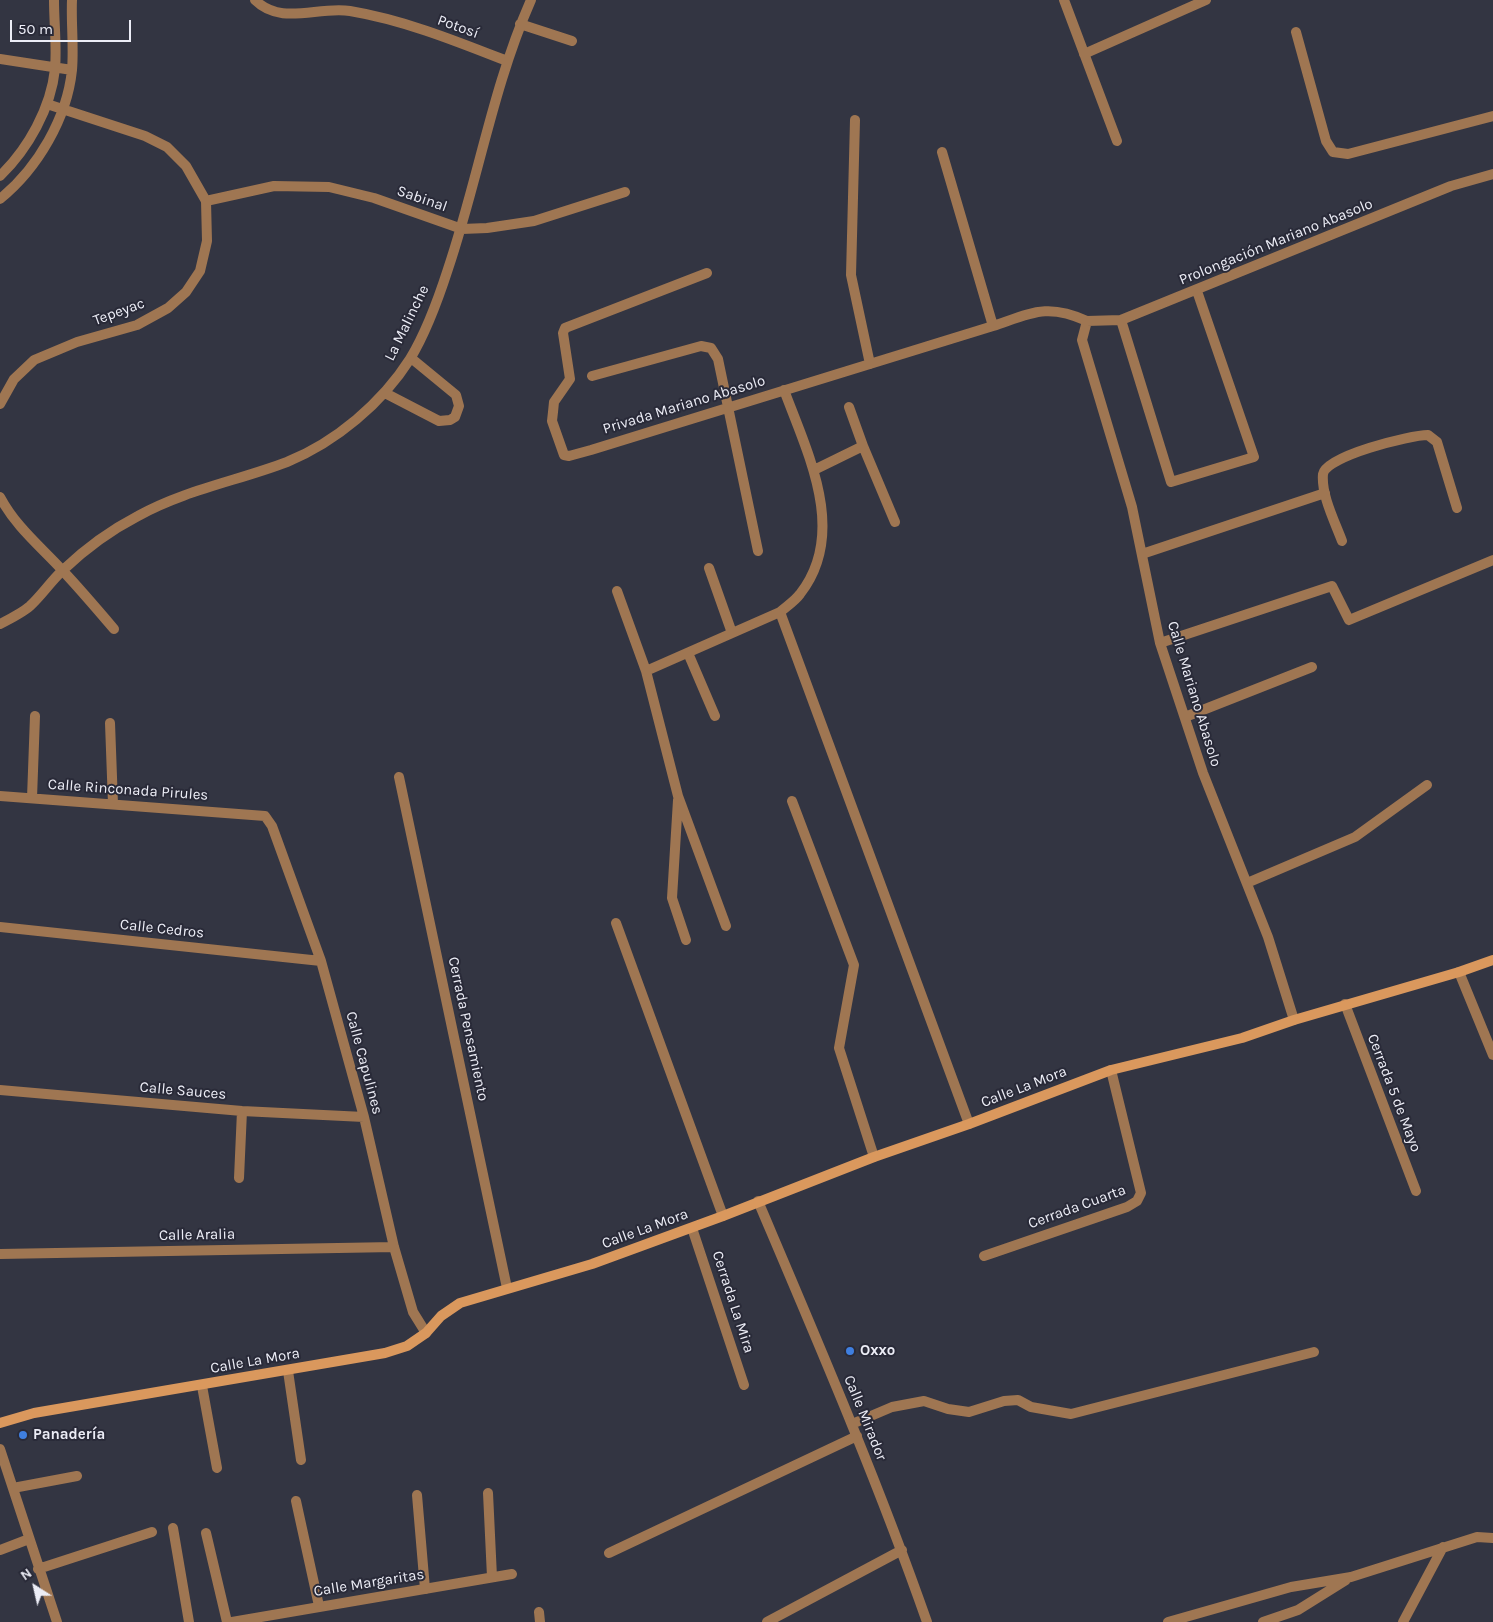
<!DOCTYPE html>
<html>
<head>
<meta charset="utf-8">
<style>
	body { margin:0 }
	#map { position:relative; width:1493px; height:1622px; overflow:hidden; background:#333542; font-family:Karla,sans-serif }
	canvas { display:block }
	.north { position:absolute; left:10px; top:1562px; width:50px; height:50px; -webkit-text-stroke:4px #292a38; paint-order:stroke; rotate:325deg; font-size:14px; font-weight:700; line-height:20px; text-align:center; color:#ecedf6 }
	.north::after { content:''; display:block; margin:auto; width:18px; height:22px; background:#ecedf6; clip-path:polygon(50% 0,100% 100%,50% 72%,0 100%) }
	.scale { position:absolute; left:10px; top:20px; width:121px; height:22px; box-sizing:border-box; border:2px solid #ecedf6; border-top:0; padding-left:6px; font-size:15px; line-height:18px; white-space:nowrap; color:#ecedf6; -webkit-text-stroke:4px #292a38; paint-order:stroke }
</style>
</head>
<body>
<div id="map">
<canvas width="1493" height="1622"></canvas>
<div class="north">N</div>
<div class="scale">50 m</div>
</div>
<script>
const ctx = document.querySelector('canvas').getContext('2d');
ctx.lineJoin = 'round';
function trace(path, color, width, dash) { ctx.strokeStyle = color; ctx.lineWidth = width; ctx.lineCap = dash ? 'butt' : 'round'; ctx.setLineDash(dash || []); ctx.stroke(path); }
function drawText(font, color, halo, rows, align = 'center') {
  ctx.font = font + ' Karla,sans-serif'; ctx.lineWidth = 4; ctx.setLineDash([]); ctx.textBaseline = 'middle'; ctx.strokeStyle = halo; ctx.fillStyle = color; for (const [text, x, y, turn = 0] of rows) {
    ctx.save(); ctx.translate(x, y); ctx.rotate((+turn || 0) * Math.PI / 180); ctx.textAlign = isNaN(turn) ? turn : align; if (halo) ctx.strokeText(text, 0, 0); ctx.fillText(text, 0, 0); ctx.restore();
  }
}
trace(new Path2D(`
	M417 1495 425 1589`), '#9f7652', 10);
trace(new Path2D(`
	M255 0C281 26 317 6 350 11 404 20 456 41 507 61
	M1064 0 1117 141
	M520 24 572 41
	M1296 32 1326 141 1333 152 1348 154 1493 116
	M1084 54 1206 0
	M0 59 72 70
	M855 120 851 275 870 364
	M942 152 993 326
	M0 176C28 149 51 108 55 69 57 47 54 23 54 0
	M0 199C38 168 67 118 72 70 74 47 71 23 72 0
	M206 201 274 186 329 187 374 198 462 229 487 228 534 221 625 192
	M707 273 565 328 563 333 570 379 554 402 553 412 552 421 564 455 569 456 591 450 993 326C1032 313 1047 303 1087 321
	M1121 320 1171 482 1254 457 1197 291
	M592 376 701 346 711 348 718 359 758 551
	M784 390C808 454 848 533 800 594 795 601 787 606 780 612L969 1124
	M385 393 439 421 450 420 455 417 459 406 456 395 411 358
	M0 404 14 379 34 360 77 342 137 325 168 308 186 292 200 271 207 241 206 201 186 166 167 147 145 136 47 104
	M849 407 863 446
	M814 470 863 446 895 522
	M0 497C16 527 40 546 63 571 80 589 97 609 114 629
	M1342 541C1335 522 1321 495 1323 474 1326 456 1410 435 1428 435L1437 442 1457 508
	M1142 554 1325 493
	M709 568 732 633
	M617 591 646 671 678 796 726 926
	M0 624C10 619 22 613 30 606 42 595 51 581 63 570 85 549 111 530 138 516 185 490 237 481 287 462 336 442 382 403 410 359 427 331 438 300 448 269 478 180 493 86 531 0
	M1160 643 1332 586 1349 620 1493 560
	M688 653 715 716
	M646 671 780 612
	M1185 717 1312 667
	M110 723 113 804
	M399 777 507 1288
	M0 796 265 816 272 826 321 961 364 1117 394 1247 413 1312 426 1333
	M32 798 35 716
	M678 800 672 898 686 940
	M792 801 854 965 839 1048 874 1157
	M1247 883 1355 837 1427 785
	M616 923 723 1216
	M0 927 321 961
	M1459 972 1493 1055
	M1345 1004 1416 1191
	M1294 1020 1268 937 1203 773 1160 643 1132 507 1082 340 1087 321 1121 320 1451 186 1493 174
	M0 1090 242 1111 364 1117
	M239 1178 242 1111
	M758 1201C817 1340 877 1479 927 1622
	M692 1228 744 1385
	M0 1254 394 1247
	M984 1256 1127 1207 1137 1201 1141 1193 1111 1070
	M288 1371 301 1460
	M202 1386 217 1468
	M852 1424 892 1407 924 1401 948 1409 969 1412 1004 1401 1018 1400 1031 1407 1071 1414 1314 1352
	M0 1449 57 1622
	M13 1488 77 1476
	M488 1493 492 1577
	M296 1501 319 1606
	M173 1528 189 1622
	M206 1533 227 1622
	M0 1550 29 1539
	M609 1553 857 1436
	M38 1569 152 1532
	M539 1612 540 1622
	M232 1622 512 1574
	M767 1622 902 1550
	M1168 1622 1291 1587 1351 1577 1477 1537 1493 1538
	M1263 1622 1298 1610 1346 1580
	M1403 1622 1443 1547`), '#9f7652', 10);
trace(new Path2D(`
	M0 1423 34 1413 385 1353 407 1346 426 1333 441 1316 460 1303 592 1264 723 1216 874 1157 969 1124 1111 1070 1242 1038 1294 1020 1459 972 1493 960`), '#da985d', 10);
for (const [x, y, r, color] of [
	[850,1351,5,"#3f7fe0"],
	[23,1435,5,"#3f7fe0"]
]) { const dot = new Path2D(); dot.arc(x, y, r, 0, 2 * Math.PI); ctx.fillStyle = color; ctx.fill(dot); trace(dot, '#292a38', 2); }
drawText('15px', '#ecedf6', '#292a38', [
	["Potosí",458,27,20],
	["Sabinal",422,199,19],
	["Prolongación Mariano Abasolo",1276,242,-22],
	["Tepeyac",119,312,-20],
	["La Malinche",407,323,-64],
	["Privada Mariano Abasolo",684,405,-17],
	["Calle Mariano Abasolo",1194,694,73],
	["Calle Rinconada Pirules",128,790,4],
	["Calle Cedros",162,929,6],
	["Cerrada Pensamiento",468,1029,78],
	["Calle Capulines",364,1063,75],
	["Calle La Mora",1024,1087,-21],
	["Calle Sauces",183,1091,5],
	["Cerrada 5 de Mayo",1394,1093,69],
	["Cerrada Cuarta",1077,1207,-20],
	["Calle La Mora",645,1229,-20],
	["Calle Aralia",197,1235,-1],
	["Cerrada La Mira",733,1302,72],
	["Calle La Mora",255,1361,-10],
	["Calle Mirador",865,1418,68],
	["Calle Margaritas",369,1583,-9]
]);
drawText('bold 15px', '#ecedf6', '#292a38', [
	["Oxxo",860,1351],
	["Panadería",33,1435]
], 'left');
</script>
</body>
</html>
